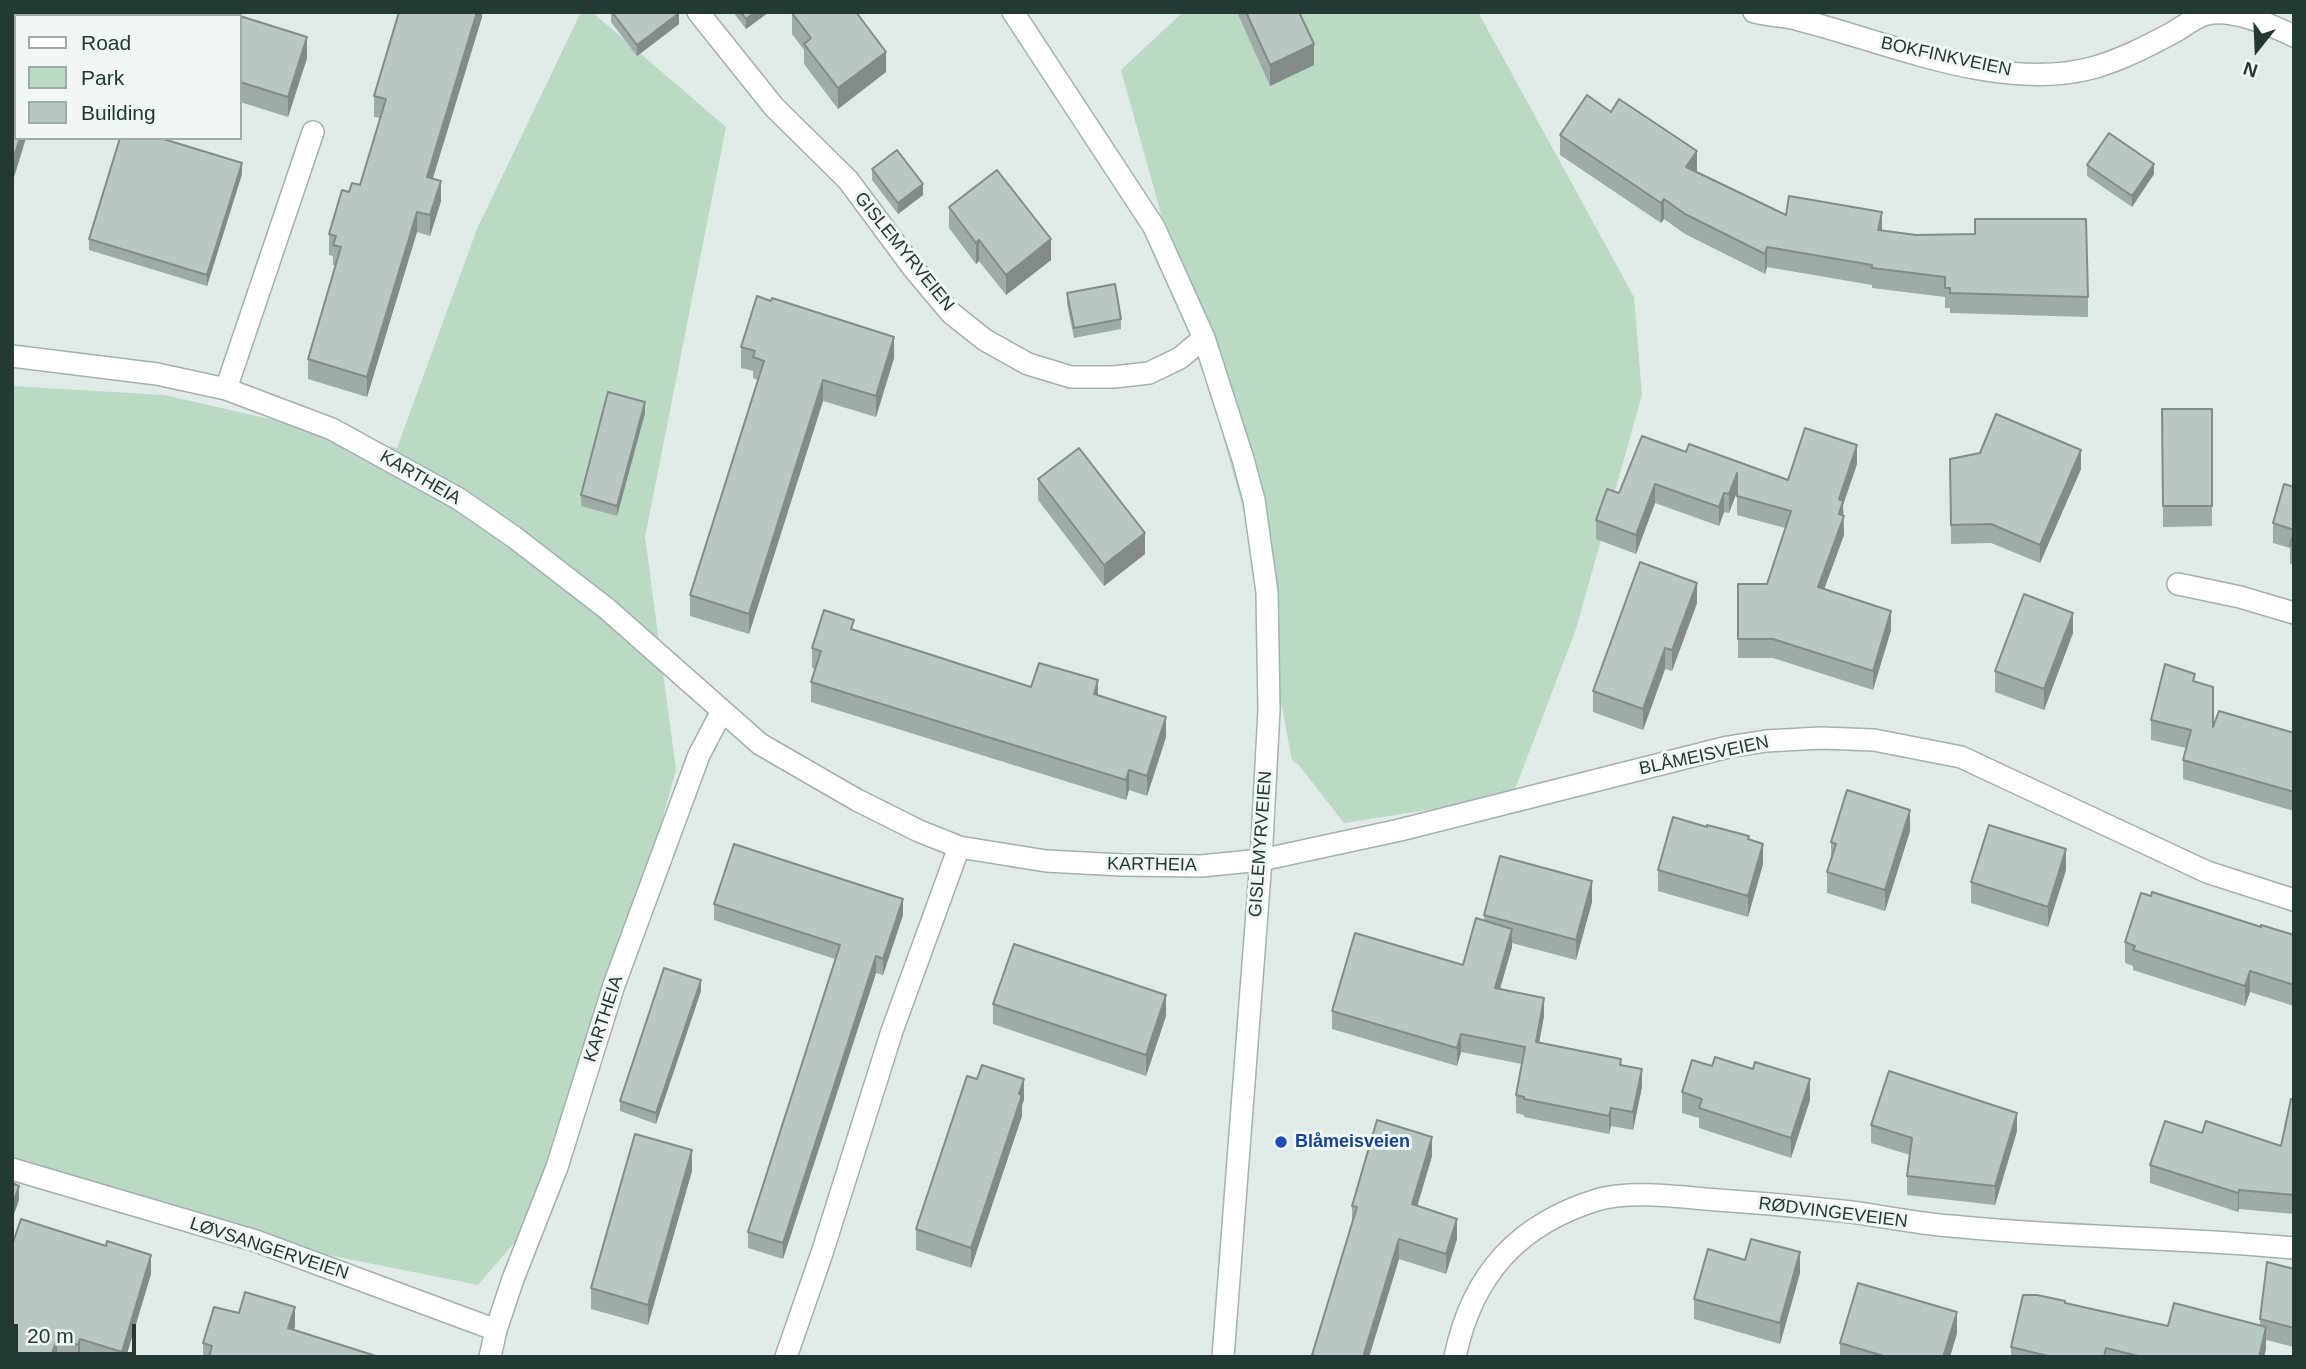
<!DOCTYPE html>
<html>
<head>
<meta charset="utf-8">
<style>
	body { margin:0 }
	#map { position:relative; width:2306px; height:1369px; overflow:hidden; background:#e0eae6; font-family:Helvetica,sans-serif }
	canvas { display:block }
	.frame { position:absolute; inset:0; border:14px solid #223934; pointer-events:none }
	.legend { position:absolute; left:14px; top:14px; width:228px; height:126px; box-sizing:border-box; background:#f0f7f4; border:2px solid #9eaba7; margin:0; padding:9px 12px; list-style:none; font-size:21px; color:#223934 }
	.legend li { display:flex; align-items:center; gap:14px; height:35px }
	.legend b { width:35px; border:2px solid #9eaba7 }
	.north { position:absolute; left:2222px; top:14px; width:70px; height:70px; -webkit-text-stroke:5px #f0f7f4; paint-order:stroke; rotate:198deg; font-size:19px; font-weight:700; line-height:28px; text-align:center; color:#223934 }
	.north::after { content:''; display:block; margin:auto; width:24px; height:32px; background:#223934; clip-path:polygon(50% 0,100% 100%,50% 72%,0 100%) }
	.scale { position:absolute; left:14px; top:1324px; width:122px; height:32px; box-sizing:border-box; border:4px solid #223934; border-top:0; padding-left:9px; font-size:21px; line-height:24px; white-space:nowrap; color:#223934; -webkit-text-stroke:5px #f0f7f4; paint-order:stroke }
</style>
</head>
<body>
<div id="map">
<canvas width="2306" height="1369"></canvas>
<div class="frame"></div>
<ul class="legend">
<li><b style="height:9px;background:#fff"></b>Road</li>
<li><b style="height:19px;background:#badac4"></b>Park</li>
<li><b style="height:19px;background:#b9c7c2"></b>Building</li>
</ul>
<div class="north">N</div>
<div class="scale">20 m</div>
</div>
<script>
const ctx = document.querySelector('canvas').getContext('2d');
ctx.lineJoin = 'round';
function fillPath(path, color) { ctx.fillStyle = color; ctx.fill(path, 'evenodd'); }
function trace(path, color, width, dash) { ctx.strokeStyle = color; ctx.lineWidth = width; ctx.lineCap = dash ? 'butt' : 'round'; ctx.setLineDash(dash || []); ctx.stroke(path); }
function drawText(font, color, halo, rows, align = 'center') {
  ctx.font = font + ' Helvetica,sans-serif'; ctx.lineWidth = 6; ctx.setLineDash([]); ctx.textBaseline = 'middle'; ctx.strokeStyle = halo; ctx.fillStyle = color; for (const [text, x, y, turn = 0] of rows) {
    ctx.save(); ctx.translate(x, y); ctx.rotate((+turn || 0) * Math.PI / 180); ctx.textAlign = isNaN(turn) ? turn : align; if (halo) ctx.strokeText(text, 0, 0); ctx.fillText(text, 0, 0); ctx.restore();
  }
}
fillPath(new Path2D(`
	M581 12H592L726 127 645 537 676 770 615 988 539 1214 478 1285 243 1238 12 1167V386L164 395 397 448 477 229Z
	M1183 12H1478L1634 297 1642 395 1575 632 1512 797 1344 823 1298 764 1292 761 1249 530 1121 70Z`), '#badac4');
const street = new Path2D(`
	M698 12 774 107 848 180 914 269 951 313 985 340 1028 364 1071 377H1114L1149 373 1180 358 1204 338
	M1754 12C1768 16 1782 15 1796 19 1885 41 1999 93 2092 68 2121 60 2148 46 2174 32 2184 26 2197 16 2207 14 2233 8 2271 25 2294 36
	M12 356 157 374 226 389 332 429 459 499 514 537 606 608 760 744 857 800 919 831 959 847 1046 861 1122 865 1201 866 1261 860 1400 830 1728 747 1766 741 1821 738 1874 740 1961 757 2207 872 2294 900
	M226 389 313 132
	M2178 584 2240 597 2294 613
	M12 1169 256 1241 496 1330 490 1357
	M496 1330 513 1279 557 1167 614 985 699 755 722 711
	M786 1357 822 1253 892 1031 959 847
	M1455 1357C1472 1274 1519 1223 1600 1199 1629 1191 1674 1196 1705 1199 1750 1202 1796 1206 1842 1211 1878 1215 1914 1223 1951 1226 2065 1238 2180 1237 2294 1248`);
const secondary = new Path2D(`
	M1013 12 1154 227 1204 338 1243 459 1254 500 1267 592 1269 710 1261 860 1223 1357`);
trace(street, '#a3b1ad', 24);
trace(secondary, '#a0b5ae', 24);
trace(street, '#fff', 21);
trace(secondary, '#fff', 21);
fillPath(new Path2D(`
	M482 12V17L433 178 441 201 430 236 417 232 367 397 308 379V359L336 266 333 265V256L329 255V234L349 192 360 185 380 118 374 117V96Z
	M611 12H678L679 24 637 56 611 22Z
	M733 12H769L746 29Z
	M1237 12H1299L1314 65 1270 86Z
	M792 13 886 72 838 109 804 64V50L792 34Z
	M240 16 307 58 288 117 240 102Z
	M1560 135 1696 171 1786 215 1882 230 2088 297V317L1950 313V308H1945V297L1872 288V285L1767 267 1765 274 1685 234 1664 219 1661 223 1560 155Z
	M2087 165 2154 174 2132 207 2087 176Z
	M872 169 923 195 898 214 872 180Z
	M242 174 207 286 89 250V239Z
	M949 207 1051 260 1006 295 979 261 976 264 949 228Z
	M1067 293 1121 319V329L1074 338 1067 304Z
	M741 347 894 358 876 417 823 401 749 634 690 616V595L758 380 753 378V371L741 368Z
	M2162 409H2212V526L2163 527Z
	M645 413 617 516 581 506V495Z
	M1686 452 1788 480 1857 464 1843 505 1844 535 1824 589 1891 630 1873 690 1773 658H1738V584H1767L1785 528 1737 515V492L1729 513 1724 512 1719 526 1655 503 1636 554 1596 539V520L1619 493Z
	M1980 453 2081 469 2040 563 1991 543 1951 544 1950 459Z
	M1038 479 1145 554 1104 586 1038 500Z
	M2294 487V565L2290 564V548L2273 543V523Z
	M1697 603 1672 671 1665 669 1643 730 1593 712V691Z
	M854 630 1031 687 1098 696 1166 737 1147 796 1129 790 1126 800 811 702V682L815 669 812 668V648Z
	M2073 633 2044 710 1995 692V671Z
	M2195 682 2213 727 2294 733V811L2183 779V760L2186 748 2151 740V720Z
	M1910 831 1885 911 1827 893V872L1831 858V842Z
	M1749 839 1763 864 1748 917 1658 891V870Z
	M2066 870 2048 927 1971 903V882Z
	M1592 902 1576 960 1512 943V947L1500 989 1544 1016 1539 1042 1621 1065 1642 1087 1633 1130 1611 1126 1609 1134 1524 1117V1115L1516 1113V1095L1522 1064 1461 1052 1457 1066 1332 1029V1011L1463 965 1484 920V915Z
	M714 904 903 915 883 975 876 973 783 1259 748 1248V1232L835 959 714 920Z
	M2261 927 2294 935V1006L2250 992 2245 1006 2133 970V966L2125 963V942Z
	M701 991 656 1124 620 1111V1101Z
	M993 1004 1166 1016 1146 1076 993 1024Z
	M1712 1066 1753 1069 1810 1100 1791 1158 1699 1128V1118L1682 1113V1092Z
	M2294 1099V1214L2239 1209 2238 1212 2150 1183V1165L2202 1133 2281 1146Z
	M1024 1100 1022 1105V1116L971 1268 916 1250V1229Z
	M1871 1125 2017 1131 1995 1205 1907 1195V1176L1910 1155 1871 1143Z
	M1432 1156 1417 1206 1457 1239 1446 1274 1399 1259 1369 1357H1312L1352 1225V1206Z
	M692 1171 648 1325 591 1309V1288Z
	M1745 1260 1800 1273 1780 1344 1694 1319V1299Z
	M2294 1269V1347L2266 1340V1348L2264 1357H2011V1347L2065 1303 2168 1326H2260V1319Z
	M151 1274 126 1357H12Z
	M295 1326 294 1330 379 1357H203V1343Z
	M1957 1333 1950 1357H1840V1343Z`), '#9faba7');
fillPath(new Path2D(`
	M59 12H64V16H57Z
	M477 12H482V17L427 197V177Z
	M755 12H769L746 29V19Z
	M679 13V24L637 56V45Z
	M307 37V58L288 117V97Z
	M1314 44V65L1270 86V65Z
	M886 52V72L838 109V88Z
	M20 138H26L12 184V163Z
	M1697 151V171L1686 167Z
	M242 163V174L207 286V275Z
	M2154 164V174L2132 207V196Z
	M441 181V201L430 236V215Z
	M923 184V195L898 214V203Z
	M1664 199V219L1661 223V203Z
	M417 212V232L367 397V377Z
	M1882 212V232L1878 230Z
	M1051 239V260L1006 295V275Z
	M979 240V261L976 264V243Z
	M1767 247V267L1765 274V254Z
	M894 337V358L876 417V396Z
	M823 380V401L749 634V614Z
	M645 402V413L617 516V506Z
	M1857 445V464L1843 505 1844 535 1818 606V587L1839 499Z
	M2081 450V469L2040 563V545Z
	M1737 473V492L1729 513V494Z
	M1655 484V503L1636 554V535Z
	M1724 493V512L1719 526V507Z
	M1145 533V554L1104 586V565Z
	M1697 583V603L1672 671V650Z
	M1891 611V630L1873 690V671Z
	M2073 613V633L2044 710V689Z
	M1665 648V669L1643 730V709Z
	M1098 680V700L1094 694Z
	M1166 717V737L1147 796V776Z
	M1129 770V790L1126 800V780Z
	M1910 810V831L1885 911V890Z
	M1763 844V864L1748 917V896Z
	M2066 849V870L2048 927V907Z
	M1592 881V902L1576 960V940Z
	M903 899V915L883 975V959Z
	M1512 929V947L1495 1006V988Z
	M876 956V973L783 1259V1243Z
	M2250 971V992L2245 1006V986Z
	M701 980V991L656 1124V1113Z
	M1166 995V1016L1146 1076V1055Z
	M1544 998V1016L1536 1060V1042Z
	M1461 1034V1052L1457 1066V1048Z
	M1642 1069V1087L1633 1130V1112Z
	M1024 1079V1100L1022 1105V1116L971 1268V1248Z
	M1810 1079V1100L1791 1158V1138Z
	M1611 1108V1126L1609 1134V1116Z
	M2017 1113V1131L1995 1205V1186Z
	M1432 1137V1156L1412 1224V1204Z
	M692 1150V1171L648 1325V1305Z
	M19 1186V1200L12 1220V1206Z
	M2239 1190V1209L2238 1212V1193Z
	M1457 1219V1239L1446 1274V1254Z
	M1399 1239V1259L1369 1357H1363Z
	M1800 1252V1273L1780 1344V1323Z
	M151 1255V1274L126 1357H122V1352Z
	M295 1307V1326L288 1347V1328Z
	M1957 1312V1333L1950 1357H1943Z
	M2266 1327V1348L2264 1357H2259Z
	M57 1338V1357H51Z
	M80 1339V1357H78V1345Z`), '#828b88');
const building = new Path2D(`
	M12 12H59L57 16H16V138H20L12 163Z
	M89 12H227L238 16H88Z
	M399 12H477L427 177 441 181 430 215 417 212 367 377 308 359 341 247 333 245 336 236 329 234 342 190 349 192 352 183 360 185 386 99 374 96Z
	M612 12H678L679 13 637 45Z
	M741 12H755L746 19Z
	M794 12H856L886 52 838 88 804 44 811 38 792 13Z
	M1246 12H1299L1314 44 1270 65Z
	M240 16 307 37 288 97 240 82Z
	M1587 95 1611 112 1619 99 1697 151 1686 167 1786 215 1789 196 1882 212 1878 230 1916 235 1975 234V219H2086L2088 297 1950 293V288H1945V277L1872 268V265L1767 247 1765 254 1685 214 1664 199 1661 203 1560 135Z
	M2109 133 2154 164 2132 196 2087 165Z
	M120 138H160L242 163 207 275 89 239Z
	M897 150 923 184 898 203 872 169Z
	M997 170 1051 239 1006 275 979 240 976 243 949 207Z
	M1115 284 1121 319 1074 328 1067 293Z
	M757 296 771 301 772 298 894 337 876 396 823 380 749 614 690 595 764 361 753 357 755 351 741 347Z
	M608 392 645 402 617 506 581 495Z
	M2162 409H2212V506H2163Z
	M1996 414 2081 450 2040 545 1991 524 1951 525 1950 459 1980 453Z
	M1805 428 1857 445 1839 499 1843 501 1839 514 1844 516 1818 587 1891 611 1873 671 1773 639H1738V584H1767L1791 511 1737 496V473L1729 494 1724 493 1719 507 1655 484 1636 535 1596 520 1607 489 1619 493 1642 436 1686 452 1689 444 1788 480Z
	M1079 448 1145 533 1104 565 1038 479Z
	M2284 484 2294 487V530L2273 523Z
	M2294 531V546L2290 545Z
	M1640 562 1697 583 1672 650 1665 648 1643 709 1593 691Z
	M2024 594 2073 613 2044 689 1995 671Z
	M824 610 854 620 851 629 1031 687 1039 663 1098 680 1094 694 1166 717 1147 776 1129 770 1126 780 811 682 821 651 812 648Z
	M2165 664 2195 674 2193 681 2213 687V727L2219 711 2294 733V792L2183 760 2191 730 2151 720Z
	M1847 790 1910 810 1885 890 1827 872 1836 844 1831 842Z
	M1673 817 1707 827V825L1749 836 1748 839 1763 844 1748 896 1658 870Z
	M1989 825 2066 849 2048 907 1971 882Z
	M734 844 903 899 883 959 876 956 783 1243 748 1232 840 945 714 904Z
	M1500 856 1592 881 1576 940 1484 915Z
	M2152 892 2261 927V925L2294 935V985L2250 971 2245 986 2133 950 2135 946 2125 942 2141 893 2151 896Z
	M1476 918 1512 929 1495 988 1544 998 1536 1042 1621 1059 1620 1065 1642 1069 1633 1112 1611 1108 1609 1116 1524 1099V1097L1516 1095 1525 1047 1461 1034 1457 1048 1332 1011 1355 933 1463 965Z
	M1014 944 1166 995 1146 1055 993 1004Z
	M664 968 701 980 656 1113 620 1101Z
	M1715 1057 1753 1069 1755 1062 1810 1079 1791 1138 1699 1108 1702 1099 1682 1092 1692 1060 1712 1066Z
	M982 1065 1024 1079 1019 1094 1022 1095 971 1248 916 1229 967 1076 977 1079Z
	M1889 1071 2017 1113 1995 1186 1907 1176 1912 1138 1871 1125Z
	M2291 1099H2294V1195L2239 1190 2238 1193 2150 1165 2165 1121 2202 1133 2206 1121 2281 1146Z
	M1377 1120 1432 1137 1412 1204 1457 1219 1446 1254 1399 1239 1363 1357H1319L1312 1355 1357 1207 1352 1206Z
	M635 1134 692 1150 648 1305 591 1288Z
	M12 1183 19 1186 12 1206Z
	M21 1219 106 1246 107 1241 151 1255 122 1352 80 1339 78 1345 57 1338 51 1357H12V1245Z
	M1751 1239 1800 1252 1780 1323 1694 1299 1708 1249 1745 1260Z
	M2267 1262 2294 1269V1328L2260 1319Z
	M1858 1283 1957 1312 1943 1357H1887L1840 1343Z
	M245 1292 295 1307 288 1328 379 1357H209L212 1346 203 1343 214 1307 239 1313Z
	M2023 1295H2037L2065 1301V1303L2168 1326 2174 1303 2266 1327 2259 1357H2142L2106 1348 2104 1357H2052L2011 1347Z`);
fillPath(building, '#b9c7c2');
trace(building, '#828b88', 2);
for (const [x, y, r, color] of [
	[1281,1142,7,"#1a4fb4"]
]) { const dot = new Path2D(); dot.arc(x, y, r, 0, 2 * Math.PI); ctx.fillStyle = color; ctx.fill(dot); trace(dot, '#f0f7f4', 2.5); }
drawText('18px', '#223934', '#f0f7f4', [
	["BOKFINKVEIEN",1946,57,12],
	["GISLEMYRVEIEN",904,252,51],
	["KARTHEIA",420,478,30],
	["BLÅMEISVEIEN",1704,756,-12],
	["GISLEMYRVEIEN",1261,844,-86],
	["KARTHEIA",1152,865,1],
	["KARTHEIA",604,1019,-72],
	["RØDVINGEVEIEN",1833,1213,7],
	["LØVSANGERVEIEN",269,1249,18]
]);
drawText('bold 18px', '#164399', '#f0f7f4', [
	["Blåmeisveien",1295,1142]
], 'left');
</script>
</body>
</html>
